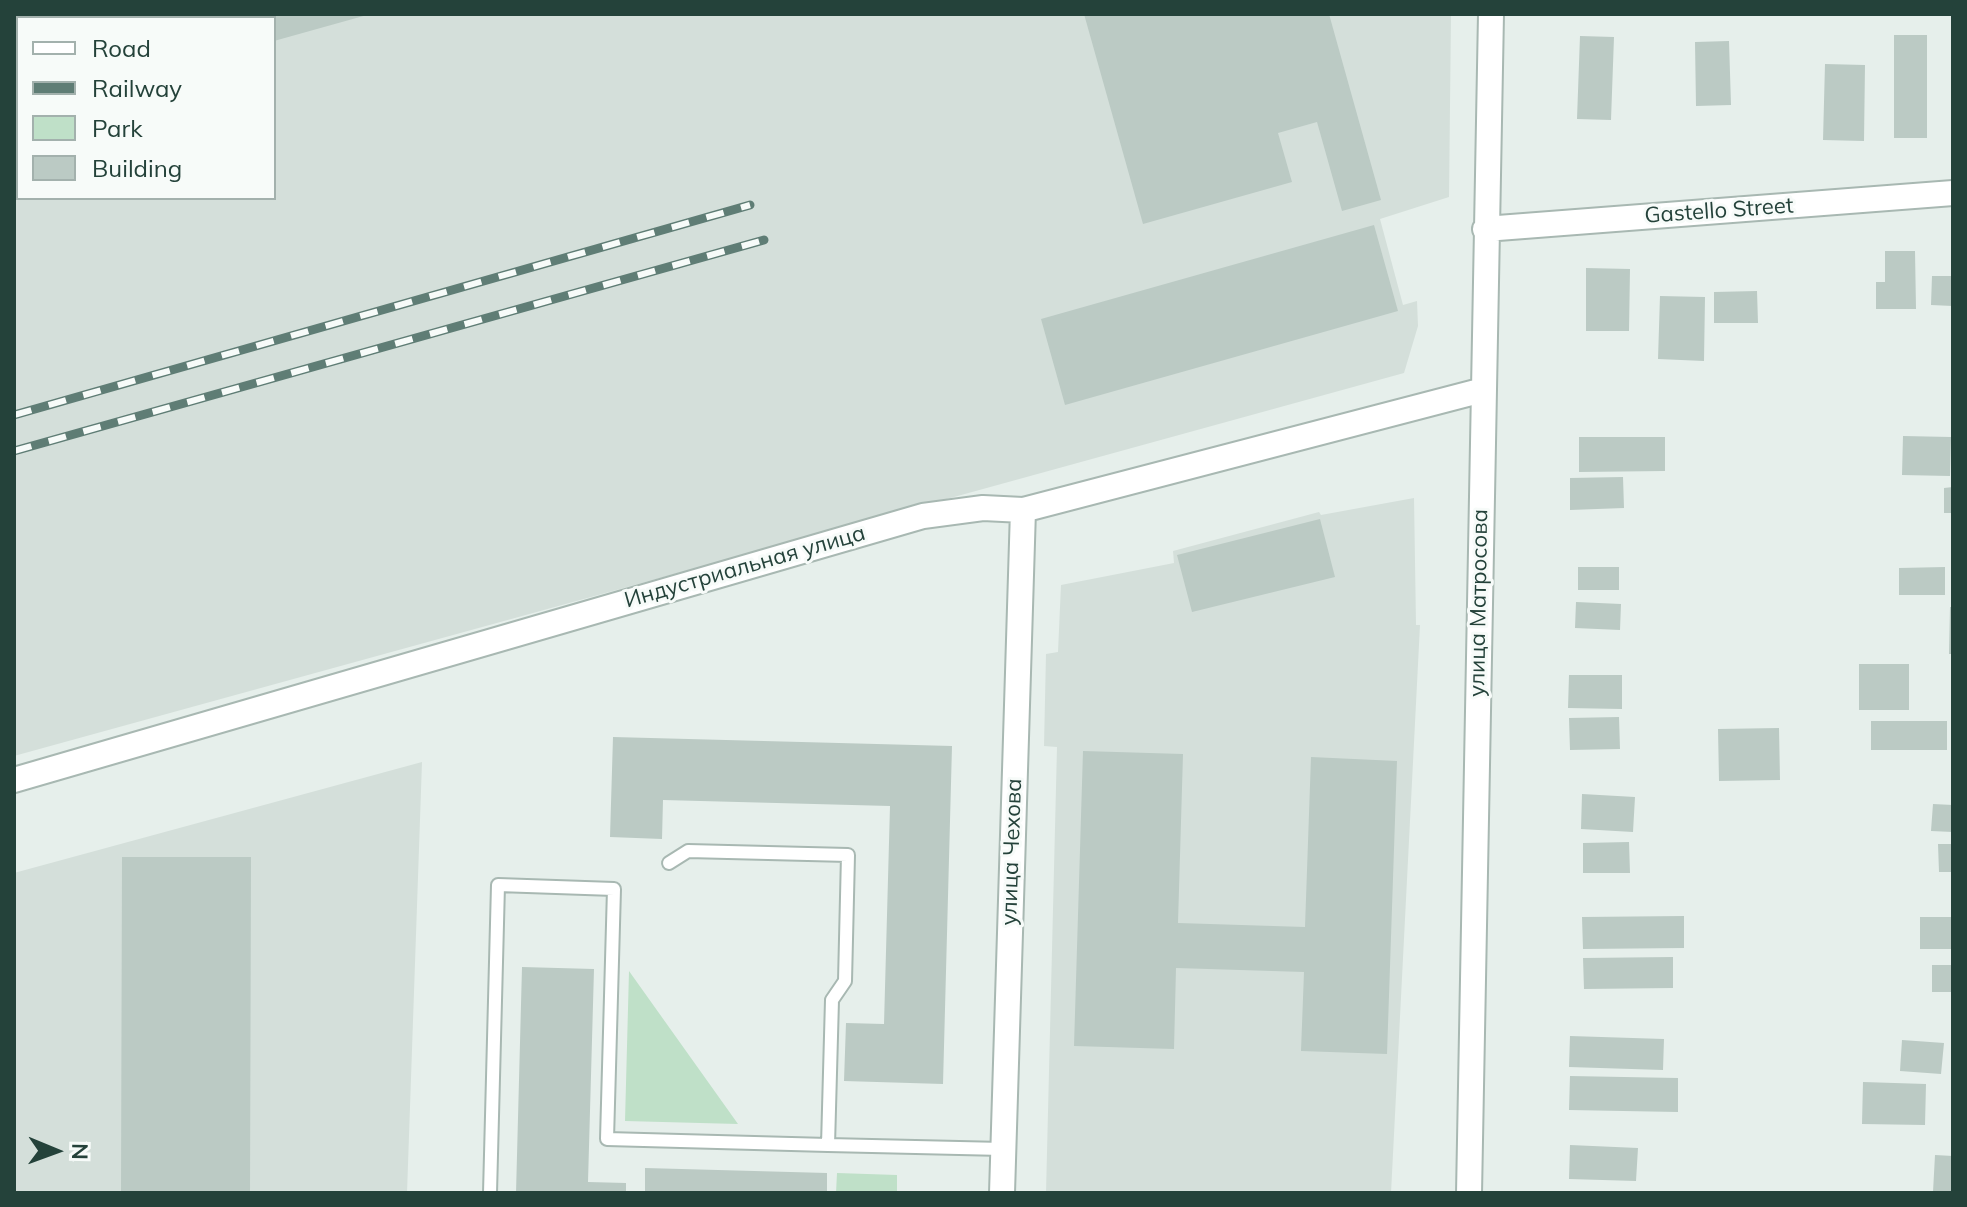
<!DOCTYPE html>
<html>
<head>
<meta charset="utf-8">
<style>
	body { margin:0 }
	#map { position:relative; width:1967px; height:1207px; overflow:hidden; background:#e6efeb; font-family:Mulish,sans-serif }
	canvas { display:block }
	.frame { position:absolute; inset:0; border:16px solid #24423a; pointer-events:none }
	.legend { position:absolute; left:16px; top:16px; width:260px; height:184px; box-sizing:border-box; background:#f7fbf9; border:2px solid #a3b1ad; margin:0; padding:10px 14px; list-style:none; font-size:24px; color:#24423a }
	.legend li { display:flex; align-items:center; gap:16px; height:40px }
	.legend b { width:40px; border:2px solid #a3b1ad }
	.north { position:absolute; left:16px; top:1111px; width:80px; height:80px; -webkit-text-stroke:6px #f7fbf9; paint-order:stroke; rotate:91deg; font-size:22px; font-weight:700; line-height:32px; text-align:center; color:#24423a }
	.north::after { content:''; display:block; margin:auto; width:28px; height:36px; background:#24423a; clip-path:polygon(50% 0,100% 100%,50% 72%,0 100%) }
</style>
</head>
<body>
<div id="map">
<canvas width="1967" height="1207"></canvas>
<div class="frame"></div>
<ul class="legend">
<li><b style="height:10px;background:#fff"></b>Road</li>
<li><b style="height:10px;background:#5f7d75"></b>Railway</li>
<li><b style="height:22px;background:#bfe0c8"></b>Park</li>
<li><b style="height:22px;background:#bbcac4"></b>Building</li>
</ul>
<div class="north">N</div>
</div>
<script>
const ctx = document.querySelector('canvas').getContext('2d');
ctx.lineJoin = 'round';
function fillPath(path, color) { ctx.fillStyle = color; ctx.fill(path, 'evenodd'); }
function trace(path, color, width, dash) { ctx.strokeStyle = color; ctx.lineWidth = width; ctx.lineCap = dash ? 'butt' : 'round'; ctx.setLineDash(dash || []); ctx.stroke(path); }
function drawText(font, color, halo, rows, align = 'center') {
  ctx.font = font + ' Mulish,sans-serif'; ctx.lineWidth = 6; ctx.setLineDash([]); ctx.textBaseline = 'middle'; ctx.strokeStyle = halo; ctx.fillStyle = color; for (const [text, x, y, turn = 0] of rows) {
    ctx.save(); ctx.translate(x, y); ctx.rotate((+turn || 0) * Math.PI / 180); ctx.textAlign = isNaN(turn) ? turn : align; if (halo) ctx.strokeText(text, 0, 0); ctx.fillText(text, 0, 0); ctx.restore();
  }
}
fillPath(new Path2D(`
	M14 14H1451L1449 197 1380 219 1403 305 1417 301 1418 326 1404 373 14 756ZM18 18H274V198H18Z
	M1414 498 1416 625H1420L1391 1193H1046L1057 747 1044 746 1046 654 1058 652 1061 585 1174 563 1173 551 1319 512 1321 515Z
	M422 762 407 1193H14V873Z`), '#d4dfda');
fillPath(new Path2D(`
	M629 971 738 1124 625 1121Z
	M837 1173 897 1175V1193H836Z`), '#bfe0c8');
fillPath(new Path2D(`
	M14 14H367V15L274 41V18H18V113L14 114Z
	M1084 14H1329L1381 200 1342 211 1317 122 1278 133 1292 182 1143 224Z
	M1894 35H1927V138H1894Z
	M1580 36 1614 37 1611 120 1577 119Z
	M1729 41 1731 105 1696 106 1695 42Z
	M1825 64 1865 65 1864 141 1823 140Z
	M1374 225 1398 311 1065 405 1041 319Z
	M1885 251H1915L1916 309H1876V282H1885Z
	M1586 268 1630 269 1629 331H1586Z
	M1932 276H1953V306L1931 305Z
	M1757 291 1758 323H1714V292Z
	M1660 296 1705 297 1704 361 1658 359Z
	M1903 436 1951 437 1950 476 1902 475Z
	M1579 437H1665V471L1579 472Z
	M1623 477 1624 508 1570 510V478Z
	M1953 487V513H1944V488Z
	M1320 519 1335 577 1192 612 1177 555Z
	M1578 567H1619V590H1578Z
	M1945 567V595H1899V568Z
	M1576 602 1621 604 1620 630 1575 628Z
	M1950 607H1953V654H1949Z
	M1859 664H1909V710H1859Z
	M1569 675H1622V709L1568 708Z
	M1619 717 1620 749 1570 750 1569 718Z
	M1871 721H1947V750H1871Z
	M1779 728 1780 780 1719 781 1718 729Z
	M613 737 952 746 943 1084 844 1081 846 1023 884 1024 890 806 663 800 662 839 610 837Z
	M1083 751 1183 754 1178 923 1305 927 1311 757 1397 761 1387 1054 1301 1051 1304 972 1176 968 1174 1049 1074 1046Z
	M1582 794 1635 797 1633 832 1581 829Z
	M1933 804 1953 805V832L1931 831Z
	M1629 842 1630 873H1583V843Z
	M1938 844H1953V872H1939Z
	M122 857H251L250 1193H121Z
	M1684 916V948L1583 949 1582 917Z
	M1920 917H1953V949H1920Z
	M1673 957V988L1584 989 1583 958Z
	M1932 965H1953V992H1932Z
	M522 967 594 969 588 1182 626 1183V1193H516Z
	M1570 1036 1664 1039 1663 1070 1569 1067Z
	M1902 1040 1944 1043 1941 1074 1900 1071Z
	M1570 1076 1678 1078V1112L1569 1110Z
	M1863 1082 1926 1084 1925 1125 1862 1124Z
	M1570 1145 1638 1148 1636 1181 1569 1179Z
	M1935 1155 1953 1156V1193L1933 1192Z
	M645 1168 827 1173V1193H645Z`), '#bbcac4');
const lane = new Path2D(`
	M669 863 688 851 848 855 845 981 832 1000 828 1145 1003 1149
	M490 1193 498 885 614 889 607 1139 828 1145`);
const street = new Path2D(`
	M1485 229 1953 193
	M14 780 923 516 983 508 1023 510 1483 390
	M1002 1193 1023 510
	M1469 1193 1491 14`);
trace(lane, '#a8b8b2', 16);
trace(street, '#a8b8b2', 28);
trace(lane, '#fff', 12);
trace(street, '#fff', 24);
const rail = new Path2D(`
	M14 415 750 205
	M14 451 764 240`);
trace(rail, '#5f7d75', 9);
trace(rail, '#f7fbf9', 6, [18]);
drawText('22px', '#24423a', '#f7fbf9', [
	["Gastello Street",1719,211,-4],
	["Индустриальная улица",745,567,-16],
	["улица Матросова",1479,603,-89],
	["улица Чехова",1012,852,-88]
]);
</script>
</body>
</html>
